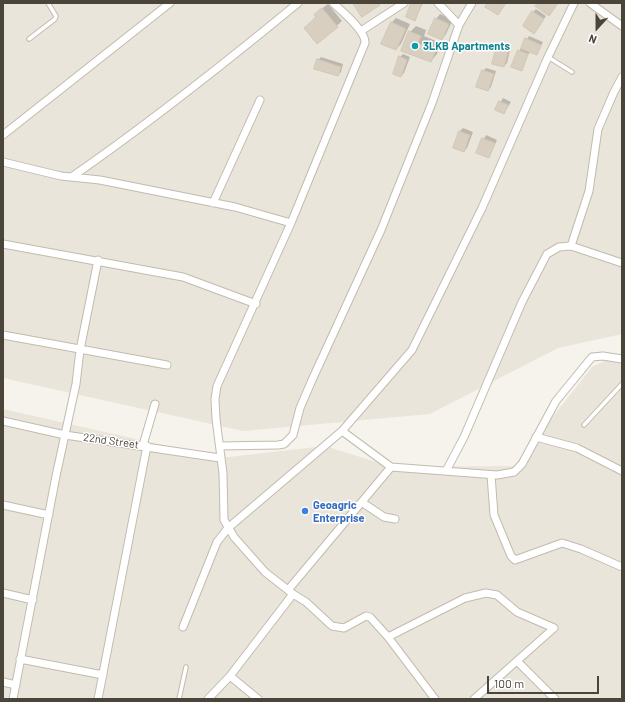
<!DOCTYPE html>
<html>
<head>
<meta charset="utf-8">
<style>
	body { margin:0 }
	#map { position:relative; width:625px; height:702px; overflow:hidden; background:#f6f3ec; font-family:Barlow,sans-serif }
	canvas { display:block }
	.frame { position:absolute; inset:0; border:4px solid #4b4439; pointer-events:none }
	.north { position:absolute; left:577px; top:8px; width:40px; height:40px; -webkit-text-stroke:3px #fff; paint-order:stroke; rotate:201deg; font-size:11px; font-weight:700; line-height:16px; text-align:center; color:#4b4439 }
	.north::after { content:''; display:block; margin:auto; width:14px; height:18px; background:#4b4439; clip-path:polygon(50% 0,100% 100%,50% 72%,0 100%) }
	.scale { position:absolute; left:487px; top:676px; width:112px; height:18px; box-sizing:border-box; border:2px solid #4b4439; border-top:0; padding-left:5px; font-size:12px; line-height:14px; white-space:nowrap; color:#4b4439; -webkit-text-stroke:3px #fff; paint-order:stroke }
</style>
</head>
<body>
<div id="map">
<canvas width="625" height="702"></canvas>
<div class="frame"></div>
<div class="north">N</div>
<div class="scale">100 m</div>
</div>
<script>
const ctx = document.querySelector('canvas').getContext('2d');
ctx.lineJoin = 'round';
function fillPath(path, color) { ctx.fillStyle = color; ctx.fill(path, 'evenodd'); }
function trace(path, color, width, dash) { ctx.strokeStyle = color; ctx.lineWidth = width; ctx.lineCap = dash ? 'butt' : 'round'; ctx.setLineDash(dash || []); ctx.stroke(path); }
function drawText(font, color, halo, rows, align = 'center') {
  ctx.font = font + ' Barlow,sans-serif'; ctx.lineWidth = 3; ctx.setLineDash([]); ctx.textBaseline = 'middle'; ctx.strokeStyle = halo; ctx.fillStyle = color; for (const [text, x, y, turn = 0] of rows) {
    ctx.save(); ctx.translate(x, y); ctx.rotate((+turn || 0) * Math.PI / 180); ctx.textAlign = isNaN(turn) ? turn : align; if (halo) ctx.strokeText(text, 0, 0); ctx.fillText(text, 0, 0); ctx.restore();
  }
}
fillPath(new Path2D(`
	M3 3H622V334L558 348 430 414 243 431 3 378Z
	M622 353V699H3V409L220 458 325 446 392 467 514 466 592 367Z`), '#eae5da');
fillPath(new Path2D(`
	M412 3H423L415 19Z
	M328 4 342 21 318 43 317 17 320 10Z
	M536 9 546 16 534 33 533 12Z
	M440 14 453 19 446 34 442 39 436 19Z
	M396 18 410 24 401 44 396 49 391 23Z
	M416 26 426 30 424 36 441 43 437 54 431 61 410 32Z
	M529 36 543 42 537 54 530 51 521 70 519 51Z
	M500 44 511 46 507 63 504 66 497 47Z
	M403 54 410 57 404 73 401 76 400 57Z
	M321 57 343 64 341 72 338 75 318 60Z
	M486 68 496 71 491 87 488 90 483 71Z
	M503 98 511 102 504 113 496 110Z
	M463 128 473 132 467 148 464 151 454 147 460 131Z
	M486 135 497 140 489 157 477 153Z`), '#0003');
const building = new Path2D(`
	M353 3H379L380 5 362 17Z
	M411 3H422L415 21 406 17Z
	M488 3H506L498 15 485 7Z
	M538 3H558L549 16 535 6Z
	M322 8 338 27 317 44 304 28 316 17 314 15Z
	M532 11 544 19 534 34 523 26Z
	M435 18 449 24 442 40 428 34Z
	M391 22 406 29 396 50 381 44Z
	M409 31 421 36 418 43 436 50 431 62 401 51Z
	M525 38 541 45 537 55 521 49Z
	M497 46 509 49 504 67 492 64Z
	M518 50 528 54 522 71 511 67Z
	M399 56 407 60 401 77 393 74Z
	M317 59 341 67 338 76 314 69Z
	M482 70 494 74 488 91 476 87Z
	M499 101 508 105 504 114 495 110Z
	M459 131 470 135 464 152 453 148Z
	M482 138 495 143 489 158 476 153Z`);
fillPath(building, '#d8cfc1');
trace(building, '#d3c7b4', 1);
const lane = new Path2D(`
	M29 39 55 19 56 16 48 3
	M548 57 572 72
	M584 425 622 384
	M179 699 186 667`);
const street = new Path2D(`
	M333 3C342 11 366 31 365 43L291 223 217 386 215 399 216 419 223 473 224 520 234 537 265 572 293 594 306 602 332 626 344 628 366 616 370 617 388 637 435 699
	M438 3 459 25
	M590 3 622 26
	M361 31 404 3
	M3 135 170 3
	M3 162 61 176 100 180 235 207 291 223
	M73 176C151 122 225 63 298 3
	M213 203 260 100
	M3 244 183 277 256 304
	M571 246 589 191 598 129 614 92 622 77
	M3 335 167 365
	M3 421 65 435 220 458
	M342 431 391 467 497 475 514 472 522 464 556 401 592 357 603 356 622 359
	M536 437 577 448 622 471
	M143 445 155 404
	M220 446 278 445 284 444 293 435 300 408 312 380 381 230 432 103 459 25 472 3
	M446 471 464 437 522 302 547 254 559 247 571 246 622 263
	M491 475 494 515 511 556 515 560 562 543 581 549 622 567
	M363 503 384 517 395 519
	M3 505 49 515
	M288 590 391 467
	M3 593 33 600
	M183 627 217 542 228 528 342 431 412 350 482 208 548 57 574 3
	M388 637 465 598 486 593 497 595 517 612 554 628 474 699
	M20 659 103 675
	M517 661 555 699
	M230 676 258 699
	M3 682 16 685
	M13 699 56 476 76 384 80 350 98 260
	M98 699 147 446
	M208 699 230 676 293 594`);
trace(lane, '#c2bbae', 5.5);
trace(street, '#c2bbae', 9);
trace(lane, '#fff', 3.5);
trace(street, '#fff', 7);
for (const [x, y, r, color] of [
	[415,46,4,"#0f9aa8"],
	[305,511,4,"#3f7fe0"]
]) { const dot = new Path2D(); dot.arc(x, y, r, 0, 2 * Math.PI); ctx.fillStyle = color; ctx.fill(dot); trace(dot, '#fff', 1.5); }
drawText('bold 11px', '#0d838f', '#fff', [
	["3LKB Apartments",423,46]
], 'left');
drawText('11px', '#4b4439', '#fff', [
	["22nd Street",111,441,8]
]);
drawText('bold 11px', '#366cbe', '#fff', [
	["Geoagric",313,505],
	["Enterprise",313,518]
], 'left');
</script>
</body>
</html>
